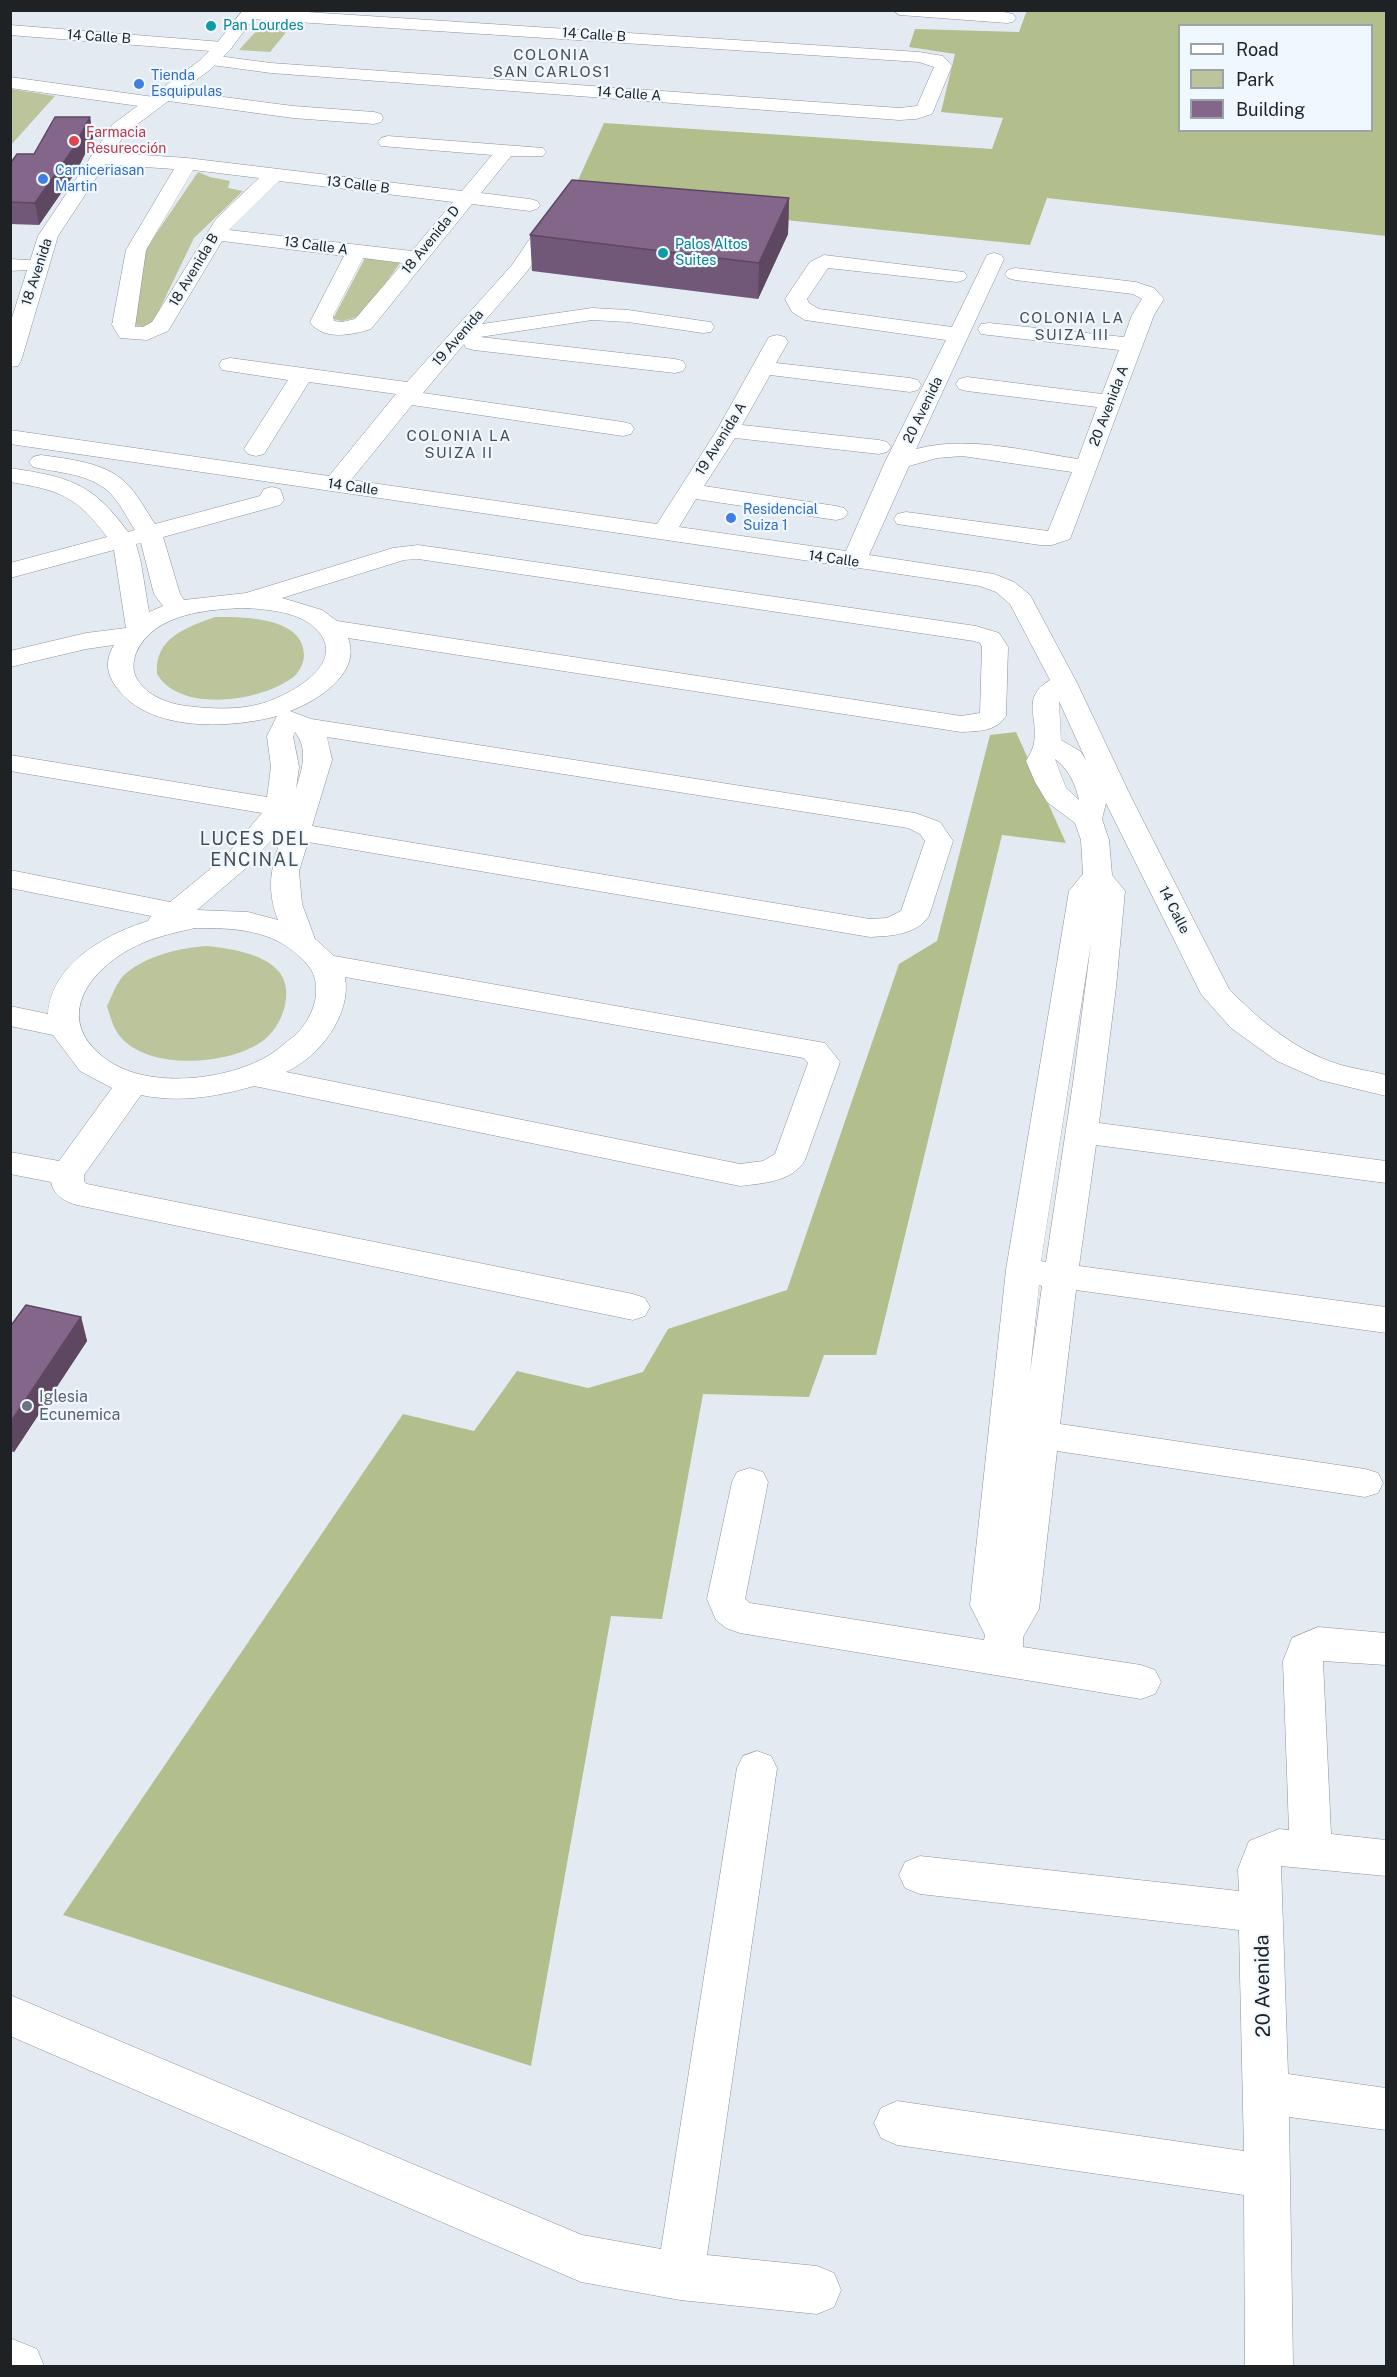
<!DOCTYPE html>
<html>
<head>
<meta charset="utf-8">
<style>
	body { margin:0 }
	#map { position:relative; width:1397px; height:2377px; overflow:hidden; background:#e3eaf2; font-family:"Public Sans",sans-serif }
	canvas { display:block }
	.frame { position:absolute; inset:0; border:12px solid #1f2224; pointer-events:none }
	.legend { position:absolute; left:1178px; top:24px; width:195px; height:108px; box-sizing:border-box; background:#f0f8ff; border:2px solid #9ca2a7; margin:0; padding:8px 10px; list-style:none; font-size:18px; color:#1f2224 }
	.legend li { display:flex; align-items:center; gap:12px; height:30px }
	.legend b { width:30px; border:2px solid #9ca2a7 }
</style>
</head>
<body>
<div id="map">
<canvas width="1397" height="2377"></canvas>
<div class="frame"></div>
<ul class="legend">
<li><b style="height:8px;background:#fff"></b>Road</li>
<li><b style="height:16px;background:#bbc49a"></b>Park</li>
<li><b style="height:16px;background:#85668b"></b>Building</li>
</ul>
</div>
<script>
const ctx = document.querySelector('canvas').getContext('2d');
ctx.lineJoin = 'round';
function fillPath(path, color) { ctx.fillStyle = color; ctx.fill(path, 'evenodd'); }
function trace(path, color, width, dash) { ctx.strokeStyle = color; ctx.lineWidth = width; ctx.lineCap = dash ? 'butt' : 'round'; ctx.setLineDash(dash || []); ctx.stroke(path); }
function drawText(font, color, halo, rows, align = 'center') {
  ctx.font = font + ' "Public Sans",sans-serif'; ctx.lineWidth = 4.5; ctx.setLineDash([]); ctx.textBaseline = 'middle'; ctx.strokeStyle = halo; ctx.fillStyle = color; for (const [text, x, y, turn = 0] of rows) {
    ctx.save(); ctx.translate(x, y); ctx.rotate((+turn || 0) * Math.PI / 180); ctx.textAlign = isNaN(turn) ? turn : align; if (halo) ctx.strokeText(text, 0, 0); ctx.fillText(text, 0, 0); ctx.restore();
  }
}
fillPath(new Path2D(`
	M259 28 288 30 270 52 239 50Z
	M11 89 55 96 11 145 10 89Z
	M198 172 210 177 230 181 228 188 243 191 194 238 151 327 130 325 147 247Z
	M365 258 400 263 362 316 342 321 333 319Z
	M215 617C240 617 304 616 304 655 304 663 299 673 292 678 259 702 180 713 157 674 154 638 187 627 215 617Z
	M207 946C241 950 296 958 285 1005 282 1018 275 1031 264 1040 232 1065 147 1072 119 1035 113 1027 110 1016 107 1006 112 996 116 984 123 976 144 956 179 948 207 946Z`), '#bbc49a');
fillPath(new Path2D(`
	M1027 10 1386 11V236L1047 198 1030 245 570 198 604 123 992 149 1003 118 941 112 955 54 909 47 915 29 1019 32ZM1180 26H1372V130H1180Z
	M1016 732 1066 843 1002 835 876 1355H824L809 1397 703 1394 662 1619 611 1616 531 2066 63 1915 403 1414 474 1431 517 1371 588 1388 643 1372 668 1329 787 1290 899 964 937 941 990 735Z`), '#b3be8d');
const minor = new Path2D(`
	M244 10H276L919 52 943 56 952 66 932 114 916 119 899 120 271 73 204 64 201 60 204 56 210 55 271 63 899 108 917 106 934 67 919 62 250 19 244 18 241 14Z
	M892 10C931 10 975 5 1013 14L1016 18 1013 22 1007 23 900 15Z
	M10 25 223 42 229 43 232 47 229 51 223 52 10 35Z
	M10 77 154 97 155 91 162 89 293 106 374 112 381 114 383 118 381 122 374 124 293 118 161 100 160 106 153 108 10 88Z
	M388 136 543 148 546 152 543 156H511L481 193 530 199 537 201 540 205 537 209 530 211 472 204 371 329C352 335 323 341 310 322L344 256 222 241 168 331 147 340 120 338 112 325 126 250 174 169 100 164 93 162 90 158 93 154 100 152 187 158 462 191 492 155 381 146 378 142 381 138ZM193 170 259 178 216 219 152 322 143 327H135L146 250ZM279 181 453 202 412 251 229 230ZM363 258 403 263 355 319 342 322 334 321 333 316Z
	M555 210 562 212 565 216 526 273 482 324 592 308 628 310 703 321 711 322 714 327 711 332 703 333 628 322 592 320 480 337 675 359 683 361 686 366 683 371 675 373 474 350 466 348 464 344 423 393 623 422 631 424 634 429 631 434 623 436 412 405 351 480 657 524 717 430 766 342 769 337 777 335 785 337 788 342 776 363 910 378 918 380 921 385 918 390 910 392 770 375 742 425 879 440 887 442 891 447 887 452 879 454 735 438 704 486 836 506 844 508 848 513 844 518 836 520 696 499 679 527 846 551 885 462 946 340 805 320 792 312 785 299 810 262 824 255 964 272 967 276 964 280 957 282 828 268 807 299 809 303 819 309 952 327 987 255 994 253 1001 255 1004 259 916 449C968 435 1025 451 1078 459L1097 407 967 391 959 389 956 384 959 379 967 377 1102 394 1119 350 989 335 981 334 978 329 981 324 989 323 1124 337 1132 315 1142 299 1133 294 1015 280 1008 278 1005 274 1008 270 1015 268 1136 282 1154 288 1164 299 1154 315 1070 539 1052 545H1040L897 524 894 519 897 514 906 512 1048 531 1072 472 962 456 937 458 909 466 869 555 994 574 1014 582 1030 595 1077 683 1131 797 1229 989C1260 1021 1297 1052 1341 1065 1355 1069 1371 1071 1386 1075V1096L1320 1080 1277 1061 1231 1028 1201 994 1106 803 1102 819 1109 840 1112 875 1125 891 1116 987 1099 1123 1386 1161V1183L1096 1145 1079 1266 1386 1307V1333L1076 1290 1060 1424 1365 1469 1378 1473 1383 1483 1378 1493 1365 1497 1057 1451 1039 1609 1023 1637V1647L1141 1665 1155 1670 1161 1682 1155 1694 1141 1699 740 1633 726 1628 716 1620 707 1599 732 1482 737 1472 750 1468 763 1472 768 1482 745 1599 750 1603 984 1640 985 1635 970 1605 1006 1270 1069 891 1083 874 1081 840 1075 823 1047 802 1035 782 1026 761C1029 756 1033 749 1034 743 1039 717 1020 698 1050 680L1010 604 996 592 980 586 859 568 854 569 844 566 10 444V430L329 476 396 394 309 382 264 454 256 456 248 454 244 449 288 380 222 370 219 365 222 360 230 358 407 382 512 265 548 212ZM1059 701 1086 760 1080 751 1061 740ZM1055 759C1068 768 1076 785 1079 800L1066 788ZM1091 943 1073 1083 1046 1262 1041 1261ZM1039 1285 1042 1286 1030 1373Z
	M10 259 45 261 48 265 45 269 10 271Z
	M41 455C68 459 104 462 125 482 137 493 146 511 155 524L260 496 264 489 272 487 280 489 284 500 280 505 163 537 180 594 184 600 246 593 393 548 418 545 976 626 999 633 1008 647 1006 716C995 732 979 731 961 732L348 638C362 673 317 701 290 711L311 719 915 813 940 822 953 841 929 916C916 935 891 936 870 937L308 842 299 871 302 904 315 939 334 956 825 1043 840 1062 805 1160C792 1182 764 1183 740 1186L254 1086C216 1097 179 1103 141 1095L84 1175V1181L87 1184 633 1294 645 1298 650 1307 645 1316 633 1320 77 1205C64 1201 54 1196 51 1182L10 1174V1152L59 1161 112 1088 80 1071 53 1035 10 1026V1006L48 1014C51 964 106 934 148 921L151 916 10 888V870L170 902 225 857 262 813 10 771V755L267 797 271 767 267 736 277 716C229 729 149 732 117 688 106 674 105 660 114 645L86 649 10 667V651L86 633 126 628 114 550 10 578V563L107 537C77 496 59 490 10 482V468C68 477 92 482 128 532L135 530C127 518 119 501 108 491 87 473 58 473 33 467L29 462 33 457ZM141 543 154 594 163 606 149 612 141 563 136 544ZM418 559 974 641 980 643 982 647 980 713 961 716 337 621 322 610 282 598 404 560ZM248 608C270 610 300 612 316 629 351 664 286 697 260 704 237 710 211 709 187 706 169 704 147 696 137 679 132 671 133 661 136 653 154 612 211 609 248 608ZM295 732C309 750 302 769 296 789L299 767 293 736ZM327 737 908 828 920 834 925 841 901 911 887 918 870 919 312 826 332 760ZM274 837 281 838C271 869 266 888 278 920L248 912 197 910 245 869ZM195 928C234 928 272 929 301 958 313 969 317 978 316 994 315 1010 305 1027 293 1037 286 1042 279 1049 271 1054 229 1081 143 1091 102 1056 55 1018 88 972 130 949 150 938 173 933 195 928ZM345 977 804 1058 808 1063 775 1154 763 1161 740 1164 286 1072C319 1057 352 1015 345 977Z
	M1318 1627 1386 1633V1665L1323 1661 1331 1834 1386 1840V1876L1281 1866 1288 2074 1386 2088V2130L1289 2117 1293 2366H1245L1244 2195 897 2145 881 2138 874 2123 881 2108 897 2101 1244 2151 1239 1930 920 1894 905 1888 899 1875 905 1862 920 1856 1239 1891 1238 1869 1249 1841 1279 1829 1289 1830 1283 1661 1292 1638Z
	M757 1751 771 1756 777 1768 707 2255 817 2266 834 2273 841 2290 834 2307 817 2314 680 2300 581 2282 10 2036V1995L582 2235 661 2249 737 1768 743 1756Z
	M10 2338 37 2349 44 2366H10Z`);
const tertiary = new Path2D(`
	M243 10H260L229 51 211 69 127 132 121 140 58 236 21 361 18 366 10 367V324L38 236 113 124 199 61 217 43Z`);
trace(minor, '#8b9298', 1);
trace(tertiary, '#8b9298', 1);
fillPath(minor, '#fff');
fillPath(tertiary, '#fff');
fillPath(new Path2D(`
	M90 117 93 138 77 170 39 225 10 224V164L34 154Z
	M789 198 788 234 758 299 532 271 530 235Z
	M81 1317 87 1341 14 1452 10 1451V1327Z`), '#725878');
fillPath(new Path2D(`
	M90 117 93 138 77 170 39 225 35 203Z
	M789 198 788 234 758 299 759 263Z
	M81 1317 87 1341 14 1452 10 1441V1423Z`), '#5d4761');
const building = new Path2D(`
	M55 117H90L73 149 35 203 10 202V164L17 154H34Z
	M572 180 789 198 759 263 530 235Z
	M26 1305 81 1317 10 1423V1327Z`);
fillPath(building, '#85668b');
trace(building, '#5d4761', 1.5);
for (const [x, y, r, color] of [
	[211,26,6,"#0f9aa8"],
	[139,84,6,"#3f7fe0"],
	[74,141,6,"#e0444e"],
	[43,179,6,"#3f7fe0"],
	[663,253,6,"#0f9aa8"],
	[731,518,6,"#3f7fe0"],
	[27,1406,6,"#6b7280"]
]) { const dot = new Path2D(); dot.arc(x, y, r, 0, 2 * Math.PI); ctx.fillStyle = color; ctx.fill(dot); trace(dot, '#f0f8ff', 2); }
drawText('14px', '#0d838f', '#f0f8ff', [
	["Pan Lourdes",223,26],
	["Palos Altos",675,245],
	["Suites",675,261]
], 'left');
drawText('14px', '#1f2224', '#f0f8ff', [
	["14 Calle B",594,35,4],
	["14 Calle B",99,37,4],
	["14 Calle A",629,94,4],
	["13 Calle B",358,185,7],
	["18 Avenida D",431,240,-51],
	["13 Calle A",316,246,8],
	["18 Avenida B",194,270,-59],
	["18 Avenida",37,272,-72],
	["19 Avenida",458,338,-49],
	["20 Avenida A",1109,406,-69],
	["20 Avenida",923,410,-64],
	["19 Avenida A",721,439,-58],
	["14 Calle",353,487,8],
	["14 Calle",834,559,8],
	["14 Calle",1174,910,63]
]);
drawText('14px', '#366cbe', '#f0f8ff', [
	["Tienda",151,76],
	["Esquipulas",151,92],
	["Carniceriasan",55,171],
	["Martin",55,187],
	["Residencial",743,510],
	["Suiza 1",743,526]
], 'left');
drawText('14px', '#be3a42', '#f0f8ff', [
	["Farmacia",86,133],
	["Resurección",86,149]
], 'left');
ctx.letterSpacing = '1.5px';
drawText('15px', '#474d53', '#f0f8ff', [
	["COLONIA",552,55],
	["SAN CARLOS1",552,72],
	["COLONIA LA",1072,318],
	["SUIZA III",1072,335],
	["COLONIA LA",459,436],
	["SUIZA II",459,453]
]);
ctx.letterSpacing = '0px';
drawText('16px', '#5b616d', '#f0f8ff', [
	["Iglesia",39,1397],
	["Ecunemica",39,1415]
], 'left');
ctx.letterSpacing = '1.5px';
drawText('18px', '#474d53', '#f0f8ff', [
	["LUCES DEL",255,839],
	["ENCINAL",255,860]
]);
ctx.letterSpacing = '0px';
drawText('20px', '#1f2224', '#f0f8ff', [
	["20 Avenida",1263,1986,-91]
]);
</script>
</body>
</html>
